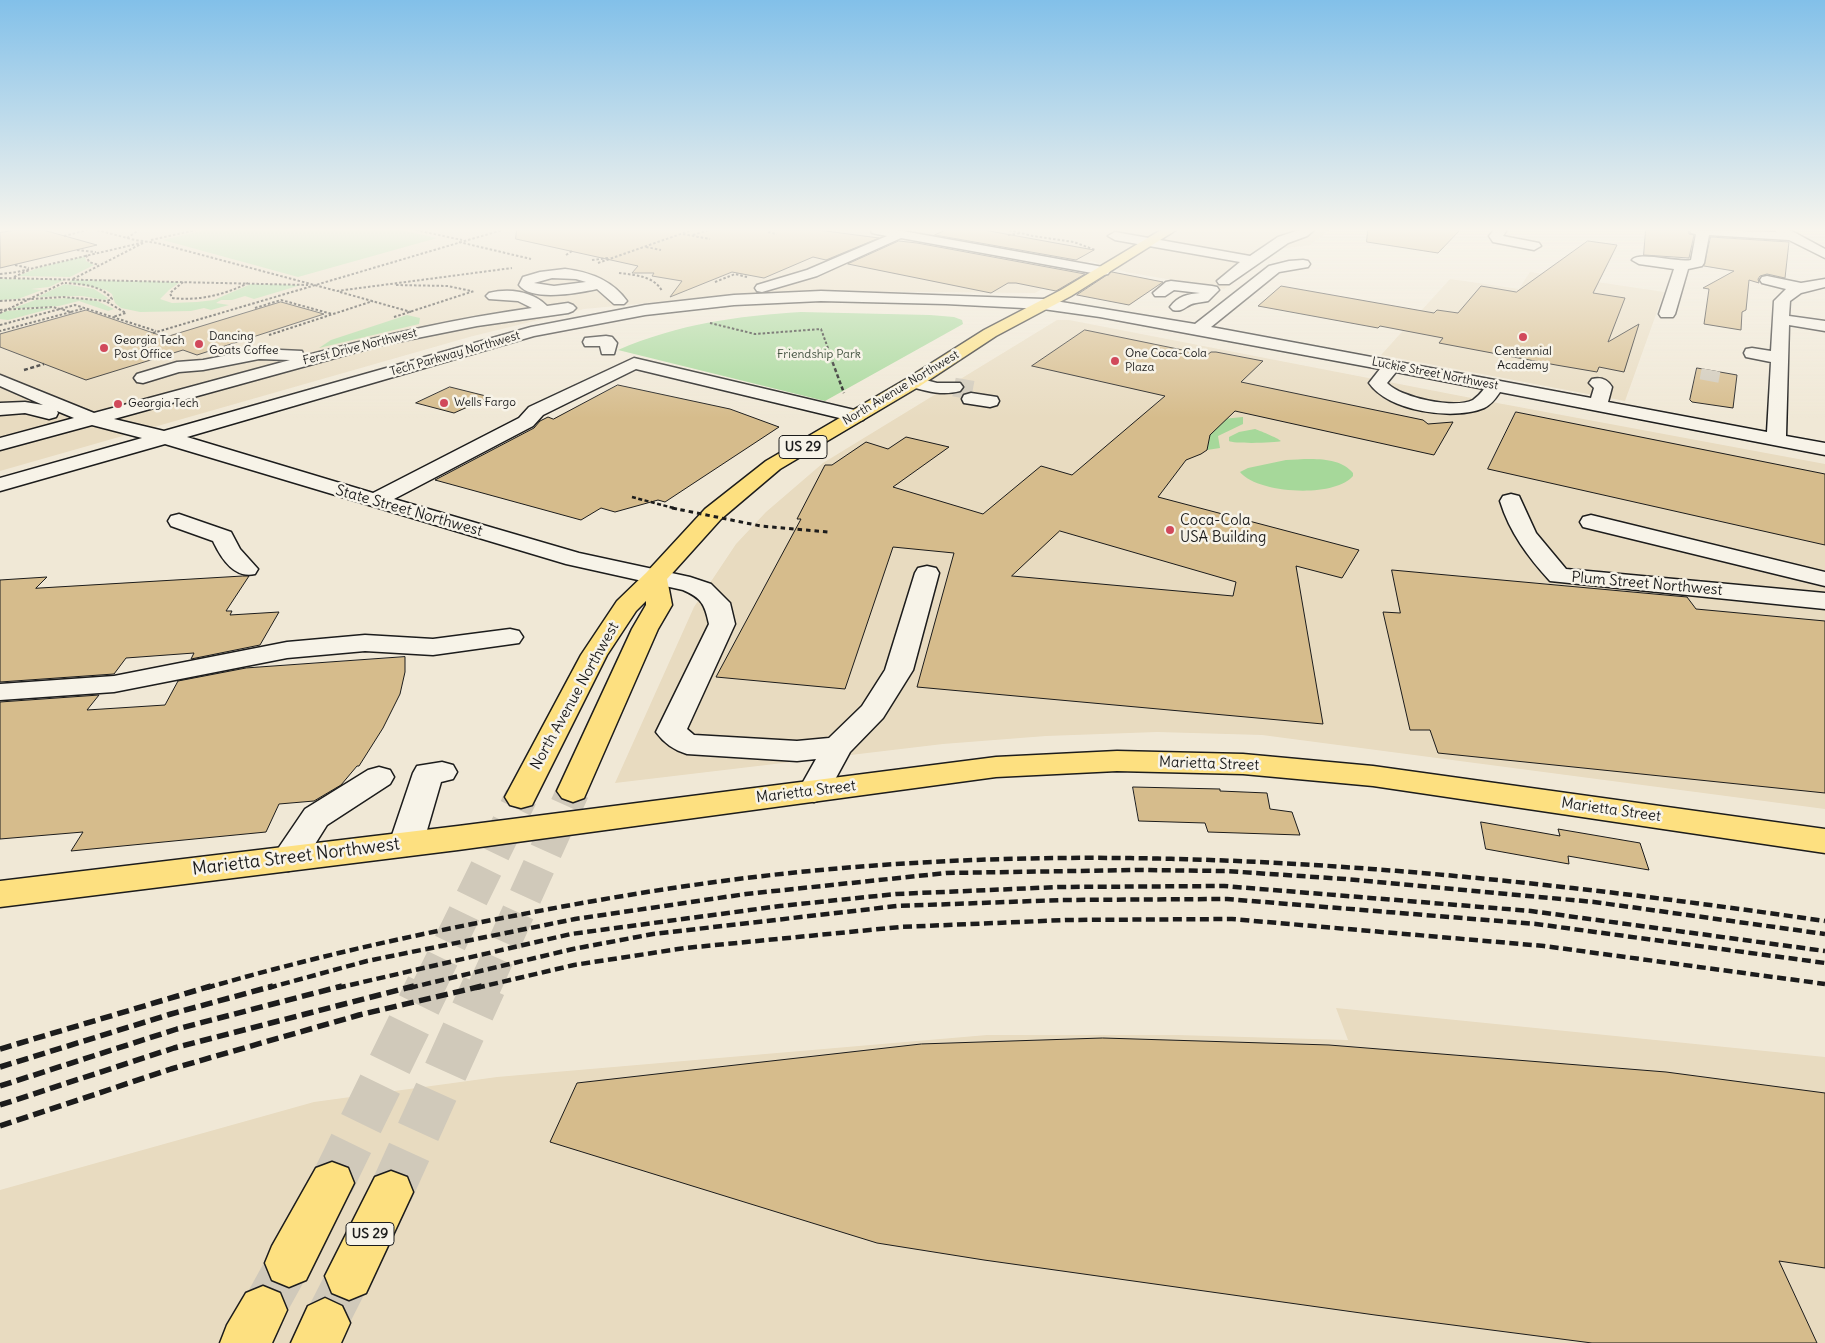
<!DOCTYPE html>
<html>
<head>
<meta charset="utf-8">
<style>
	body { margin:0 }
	canvas { display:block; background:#f0e8d6 }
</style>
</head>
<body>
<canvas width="1825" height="1343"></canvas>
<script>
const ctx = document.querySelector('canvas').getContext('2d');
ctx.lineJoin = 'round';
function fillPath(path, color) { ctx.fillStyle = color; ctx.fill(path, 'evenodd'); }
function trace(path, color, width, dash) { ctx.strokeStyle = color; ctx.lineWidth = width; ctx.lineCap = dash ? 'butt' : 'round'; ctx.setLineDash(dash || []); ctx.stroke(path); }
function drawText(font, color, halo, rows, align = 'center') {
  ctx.font = font + ' Delius,sans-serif'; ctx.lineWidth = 5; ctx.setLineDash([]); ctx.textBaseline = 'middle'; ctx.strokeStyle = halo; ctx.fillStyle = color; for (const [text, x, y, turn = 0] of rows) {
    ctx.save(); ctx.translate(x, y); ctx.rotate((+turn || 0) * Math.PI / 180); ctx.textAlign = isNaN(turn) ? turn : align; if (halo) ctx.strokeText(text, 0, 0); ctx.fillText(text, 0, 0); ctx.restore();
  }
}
fillPath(new Path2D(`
	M0 230H1329L1310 245 1279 249 1224 289 1126 272 1091 261 1035 293 808 291 741 294 584 309 473 336 0 471Z
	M1530 272 1664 292 1625 401 1381 355 1450 279 1519 289Z
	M1057 320H1069L1492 402 1825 464V809L1262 735 1157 732 1046 736 943 744 615 783 694 607 736 544 766 512 823 463Z
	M1336 1008 1825 1057V1343H0V1190L314 1102 497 1077 987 1035H1177L1348 1040Z`), '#e8dbc0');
fillPath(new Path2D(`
	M205 230H402L437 238 298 277 163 240Z
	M81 257H85L86 261 94 265 70 277 18 276 38 268Z
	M0 279 64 280 49 287 31 289 42 290 18 299 0 300Z
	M72 280 180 282 169 290 160 299 172 303 197 302 214 300 251 284 301 285 254 299 245 296 232 300H221L216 303 229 305 211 310 204 308 191 311 140 312 121 308 115 303 112 294 106 290 69 282Z
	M65 284 94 289 108 298 105 300 82 296 37 297Z
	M70 298 97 301 114 309 108 311 79 301 59 306 11 309 35 300Z
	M43 308H53L8 320 0 319V314L6 311Z
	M801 312 930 315 954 317 962 320 963 324 825 401 618 350C678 324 737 316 801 312Z
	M407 315 420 318 419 324 319 348 331 340Z
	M1243 417V424L1218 436 1220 448 1207 450 1205 440 1222 419Z
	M1255 429C1258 430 1278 438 1281 441 1277 443 1233 444 1229 441V437L1239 432Z
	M1286 460C1306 459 1339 455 1353 473V476C1335 498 1258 494 1240 472L1248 468Z`), '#a6d89a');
const building = new Path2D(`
	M16 230H43L97 245 0 268V233Z
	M517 230H818L879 238 826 260 813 257 764 278 732 272 670 297 682 281 652 276 654 273H632L638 266 516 239Z
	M946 230H984L1094 250 1076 260 935 235Z
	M1368 230H1460L1438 253 1367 242Z
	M1646 230H1688L1689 234 1694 235 1689 258 1644 255Z
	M1711 237 1789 242 1785 278 1767 274 1760 276 1758 279 1759 283 1749 280 1746 310 1742 312 1741 330 1704 324 1709 289 1703 288 1734 271 1704 266Z
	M899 241 917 243 1085 274 1056 291 1016 283H1008L991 293 848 264Z
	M1588 241 1617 245 1593 293 1625 298 1608 342 1639 324 1624 372 1599 367 1597 372 1556 365 1439 343 1443 338 1380 326 1378 328 1258 306 1281 286 1434 313 1437 310 1458 313 1481 286 1516 292Z
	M1112 272 1163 282 1129 305 1077 295Z
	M281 302 324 314 197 355 183 350 86 380 0 347V334L86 310 165 337Z
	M1085 330 1207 355 1211 352H1216L1263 361 1241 382 1423 420 1428 424 1453 422 1434 455 1235 411 1210 435 1207 450 1201 454 1186 460 1158 497 1359 550 1342 578 1296 566 1323 724 917 687 954 553 893 547 845 689 716 677 801 519H797L825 465H832L866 442 888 449 906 437 949 447 893 487 983 514 1041 466 1072 475 1165 396 1032 366ZM1060 531 1236 582 1233 596 1012 576Z
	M1697 368 1737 375 1733 408 1692 402 1690 400Z
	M618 385 730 409 779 427 665 502 658 500 615 512 601 508 581 520 435 480 534 428 540 421 548 417 553 419Z
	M450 387 490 397 454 413 416 403Z
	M1516 412 1825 474V545L1488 469Z
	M1392 570 1687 597 1696 609 1825 621V793L1438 753 1430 730H1410L1383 612 1400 613Z
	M243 576H249L226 611H232L230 615 279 612 260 645 191 659 194 653 126 658 114 674 0 682V580L47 577 36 588Z
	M405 657V672L400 694 383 728 359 766H357L341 785 314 801 279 804 266 832 71 851 83 832 0 839V702L99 695 87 710 165 705 178 681 246 668Z
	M1133 787 1220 789V791L1267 793 1270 809 1292 812 1300 835 1208 832 1205 823 1139 821Z
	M1481 822 1560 836 1558 829 1640 843 1649 870 1568 856 1569 864 1486 849Z
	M1103 1038 1329 1045 1666 1072 1825 1093V1268L1779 1261 1817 1343H1592L1375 1315 984 1260 877 1243 550 1142 577 1083 921 1044Z`);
fillPath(building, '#d6bc8c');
trace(building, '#1c1c1c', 1);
trace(new Path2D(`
	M1709 381 1711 370
	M954 387 981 392`), '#d0c9ba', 19, [19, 9]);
trace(new Path2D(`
	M428 988 521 797
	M484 988 573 791`), '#d0c9ba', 33, [33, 17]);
trace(new Path2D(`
	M332 1183 428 986
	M391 1192 484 986
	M263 1310 289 1263
	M325 1323 349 1276`), '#d0c9ba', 44, [44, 22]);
const minor = new Path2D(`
	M871 230H897L1103 267 1108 268 1110 271 1108 274 1103 275 901 238 817 276 762 292 757 291 755 288 757 285 807 270 887 236 872 233Z
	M1299 230H1314L1307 236 1288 243 1229 284H1219L1217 281 1240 262 1115 240 1108 236 1115 232 1250 256 1278 237Z
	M1494 230H1507L1503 236 1539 243 1541 246 1534 250 1493 242 1489 236Z
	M1690 230 1776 232 1775 230H1790L1825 249V258L1789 240 1709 235 1704 263 1702 266 1688 269 1675 314 1673 317H1661L1659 314 1674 269 1639 264 1632 260C1639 251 1677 263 1691 260L1696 234 1691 233Z
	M1303 260 1308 261 1310 264 1308 267 1279 272 1211 327 1591 398 1594 388 1589 383 1592 379C1601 377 1607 379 1612 387L1608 402 1767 432 1771 362 1746 357 1744 353 1746 349 1752 348 1771 351 1774 301 1786 289 1762 283 1760 280 1762 277 1767 276 1801 283 1825 279V287L1801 293 1790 301 1789 316 1825 321V331L1789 325 1786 436 1825 443V455L1500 392C1496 398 1491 405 1484 408 1453 421 1388 411 1369 383L1380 369 1100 317 1043 309 946 304 821 301 734 305 645 315 534 336 187 437 373 493 519 418 529 407 634 358 863 412 866 416 863 420 856 422 636 369 543 415 533 426 394 499 579 553 690 577 711 584 730 603 735 624 687 729 694 735 797 741 829 738 862 706 885 670 915 573 918 568 927 566 936 568 939 573 913 670 883 718 850 752 825 798 814 802 803 798 798 791 816 759 797 761 687 754C674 750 664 743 656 732L709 624C705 605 702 598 683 590L566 564 165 444 0 491V478L142 438 92 425 0 450V438L74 418 57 411 58 413 56 417 49 419 25 413 0 415V403L25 402 43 405 0 386V375L94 413 290 360 259 359 203 370 179 372 143 383 137 382 134 378 137 374 177 362 203 360 259 349 302 351 304 356C379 336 454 319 532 308L518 301 489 299 486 296 489 293C509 288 532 291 547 306L568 303 573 305 576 308 573 311 568 313 477 326 382 345 114 419 164 431 531 327 645 305 734 295 821 291 1043 299 1195 324 1269 266 1289 261ZM1396 372 1484 389C1481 393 1477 397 1473 400 1454 409 1401 398 1387 383Z
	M565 269C590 272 612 280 627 301L624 304H614L597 289C579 293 531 302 519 285L523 277 540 272ZM552 278 576 279 586 282 554 286 534 283Z
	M1171 281 1212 286 1217 287 1219 290 1208 301C1204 302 1200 302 1196 303 1186 304 1184 313 1173 310L1170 307C1178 296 1188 294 1200 293L1174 290 1165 296H1155L1153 293 1166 282Z
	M606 336 612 337 617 343 614 354H602L600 346H585L583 342 585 338Z
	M914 377 937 383H960L963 387 960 391C942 396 926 391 908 386L905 382 908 378Z
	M971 393 997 397 999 401 997 405 990 407 964 403 962 399 964 395Z
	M1511 494 1519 496 1536 533 1566 569 1825 593V609L1550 581C1528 557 1510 533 1500 501L1503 496Z
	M179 514 231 532 240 549 258 569 255 574C234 579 221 558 213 541L171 526 168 521 171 516Z
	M1591 515 1825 572V586L1583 527 1580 522 1583 517Z
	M510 629 519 631 523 637 519 643 433 655 365 651 287 658 114 692 0 700V684L114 676 287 642 365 635 433 639Z
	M442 762 453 765 457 772 453 779 441 782 423 844 418 852 406 856 394 852 389 844 413 773 417 766Z
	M379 767 390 770 394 777 390 784 327 825 300 868 288 871 276 868 271 859 305 809 368 770Z`);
const major = new Path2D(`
	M1117 751 1243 754 1373 766 1825 829V853L1373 786 1243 774 1117 771 996 777 458 850 0 907V881L458 826 996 757Z`);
const highway = new Path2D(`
	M1161 230H1176L1071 296 996 336 920 386 780 469 721 519 667 579 672 605 658 629 584 798 573 802 562 798 557 791 632 629 646 605V601L636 611 607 655 532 805 521 808 510 805 505 797 581 655 617 601 646 573 705 509 766 461 908 378 984 330 1061 290Z
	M332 1162 348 1168 354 1183 306 1280 289 1287 272 1280 265 1263 272 1246 316 1168Z
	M391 1171 407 1177 413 1192 366 1293 349 1300 332 1293 325 1276 375 1177Z
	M263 1286 280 1293 287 1310 272 1343H220L227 1325 246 1293Z
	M325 1298 342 1306 350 1323 341 1343H291L308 1306Z`);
trace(minor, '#1c1c1c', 3);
trace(major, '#1c1c1c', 3);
trace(highway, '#1c1c1c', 3);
trace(new Path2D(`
	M97 230 135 240 157 243 337 291 512 268
	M416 230 462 240
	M1009 230 1033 236 1074 242 1095 250
	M768 232 777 234
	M683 234 710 239
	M693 235 709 230
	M1008 235 1021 233
	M64 236 87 230
	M127 238 139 230
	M151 240 196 230
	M459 242 531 259
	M646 247 661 250
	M77 250 96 252
	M86 255 89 262 99 265
	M566 255 572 251
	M592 260 608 258
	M598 263 692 230
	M15 265 29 268
	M619 273C635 275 654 276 662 291
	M0 274 17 272 145 242
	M14 277 29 270
	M0 278 308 285
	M73 279 143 243
	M183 282 170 293 172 298C199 301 224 295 248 283
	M715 282 735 274 747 277
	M396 285 448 286 471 291
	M340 292 411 312
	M0 301 63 297 107 301 112 299C101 285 82 284 65 283
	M107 302 126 313 113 317
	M255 308 281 300 332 314
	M0 310 53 307 71 312 0 331
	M71 312 85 308
	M0 313 65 282
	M394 317 474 291
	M710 323 755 334 821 329 829 351
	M0 325 75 305 156 331
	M153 333 502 230
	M269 335 373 301`), '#1c1c1c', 2, [2.5, 2]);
trace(new Path2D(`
	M828 350 844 393
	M24 370 44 364`), '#1c1c1c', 2.5, [4, 2.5]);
fillPath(minor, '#f7f3e8');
fillPath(major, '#fde080');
fillPath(highway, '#fde080');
trace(new Path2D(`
	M206 988C309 958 413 935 518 915 626 894 733 877 843 868 1171 840 1500 874 1825 921
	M268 988 367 961 575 919 746 894 946 873 1138 870 1226 871 1345 879 1594 902 1825 934
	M337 988 571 934 780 906 896 894 1059 887 1224 886 1531 911 1825 951
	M409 988 573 949 653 934 897 906 1062 900 1227 899 1536 924 1825 963
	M476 988 574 965 685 948 900 927 1066 920 1232 919 1544 946 1825 984`), '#1c1c1c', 4.5, [9, 4.5]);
trace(new Path2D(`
	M0 1049 211 986
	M0 1067 171 1014 273 986
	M0 1086 177 1029 342 986
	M0 1105 174 1048 414 986
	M0 1126 171 1069 359 1015 482 986`), '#1c1c1c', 5.5, [12, 5.5]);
trace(new Path2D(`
	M632 497 677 509`), '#1c1c1c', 2.5, [4, 2.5]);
trace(new Path2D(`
	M672 508 761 526 828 532`), '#1c1c1c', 3, [4.5, 4]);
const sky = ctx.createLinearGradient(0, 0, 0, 418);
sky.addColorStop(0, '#82c0e9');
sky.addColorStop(0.55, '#f8f5ed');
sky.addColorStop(1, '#f8f5ed00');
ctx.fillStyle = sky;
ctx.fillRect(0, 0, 1825, 418);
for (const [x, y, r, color] of [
	[1523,337,5,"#d1495b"],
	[199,344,5,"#d1495b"],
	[104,348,5,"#d1495b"],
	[1115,361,5,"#d1495b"],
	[444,403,5,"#d1495b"],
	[118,404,5,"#d1495b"],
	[1170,530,5,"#d1495b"]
]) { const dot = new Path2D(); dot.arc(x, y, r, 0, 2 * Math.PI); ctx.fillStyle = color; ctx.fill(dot); trace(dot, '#f7f3e8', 2); }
drawText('12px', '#1c1c1c', '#f7f3e8', [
	["Dancing",209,337],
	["Goats Coffee",209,351],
	["Georgia Tech",114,341],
	["Post Office",114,355],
	["Centennial",1523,352,"center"],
	["Academy",1523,366,"center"],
	["One Coca-Cola",1125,354],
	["Plaza",1125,368],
	["Wells Fargo",454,403],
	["Georgia Tech",128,404]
], 'left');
drawText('12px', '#1c1c1c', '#f7f3e8', [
	["Ferst Drive Northwest",360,347,-14],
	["Tech Parkway Northwest",455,354,-16],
	["Luckie Street Northwest",1435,374,11],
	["North Avenue Northwest",901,388,-31]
]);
drawText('12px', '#455442', '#f7f3e8', [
	["Friendship Park",819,355]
]);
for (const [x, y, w] of [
	[803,447,48],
	[370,1234,48]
]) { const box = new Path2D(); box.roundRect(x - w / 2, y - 11.5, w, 23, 4); ctx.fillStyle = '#f7f3e8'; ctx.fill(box); trace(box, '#1c1c1c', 1); }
drawText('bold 14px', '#1c1c1c', null, [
	["US 29",803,447],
	["US 29",370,1234]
]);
drawText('15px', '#1c1c1c', '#f7f3e8', [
	["State Street Northwest",409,511,16],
	["Plum Street Northwest",1647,584,5],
	["North Avenue Northwest",575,696,-61],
	["Marietta Street",1209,764,2],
	["Marietta Street",806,792,-7],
	["Marietta Street",1611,810,8]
]);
drawText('15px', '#1c1c1c', '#f7f3e8', [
	["Coca-Cola",1180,521],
	["USA Building",1180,538]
], 'left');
drawText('18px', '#1c1c1c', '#f7f3e8', [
	["Marietta Street Northwest",296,857,-7]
]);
</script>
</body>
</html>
